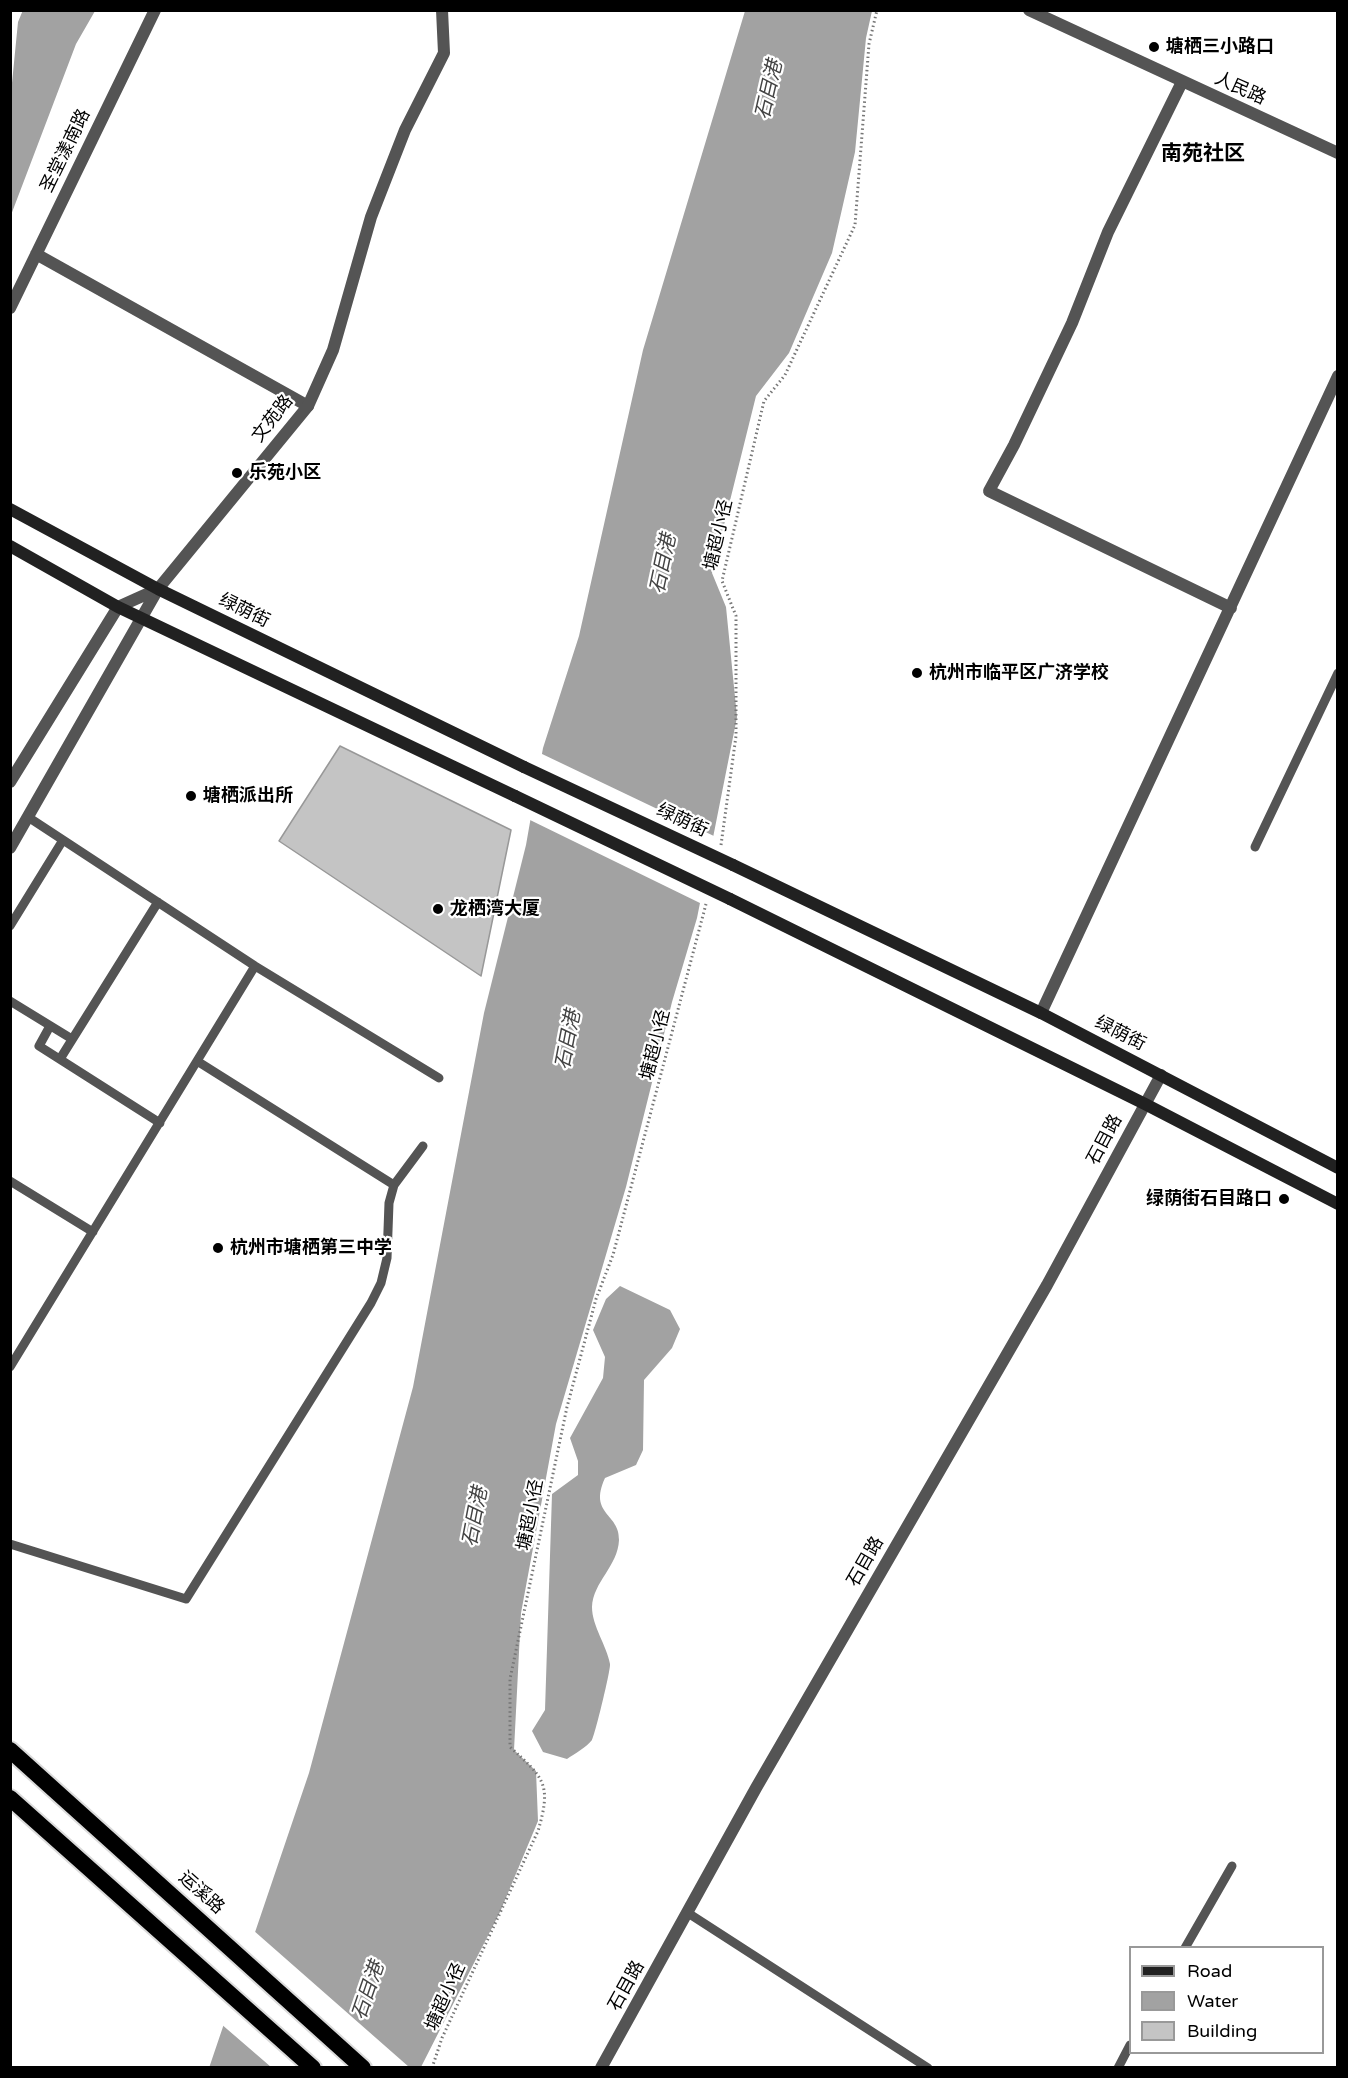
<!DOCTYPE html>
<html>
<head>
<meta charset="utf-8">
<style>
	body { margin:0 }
	#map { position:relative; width:1348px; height:2078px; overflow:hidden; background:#fff; font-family:"Varela Round",sans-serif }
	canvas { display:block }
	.frame { position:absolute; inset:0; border:12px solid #000; pointer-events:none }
	.legend { position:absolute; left:1129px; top:1946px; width:195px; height:108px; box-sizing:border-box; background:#fff; border:2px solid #999; margin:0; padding:8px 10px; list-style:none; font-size:18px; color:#000 }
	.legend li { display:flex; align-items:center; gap:12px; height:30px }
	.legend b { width:30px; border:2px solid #999 }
</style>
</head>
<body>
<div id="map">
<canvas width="1348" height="2078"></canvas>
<div class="frame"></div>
<ul class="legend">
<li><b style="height:8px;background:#212121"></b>Road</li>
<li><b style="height:16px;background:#a2a2a2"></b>Water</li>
<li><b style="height:16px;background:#c4c4c4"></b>Building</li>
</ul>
</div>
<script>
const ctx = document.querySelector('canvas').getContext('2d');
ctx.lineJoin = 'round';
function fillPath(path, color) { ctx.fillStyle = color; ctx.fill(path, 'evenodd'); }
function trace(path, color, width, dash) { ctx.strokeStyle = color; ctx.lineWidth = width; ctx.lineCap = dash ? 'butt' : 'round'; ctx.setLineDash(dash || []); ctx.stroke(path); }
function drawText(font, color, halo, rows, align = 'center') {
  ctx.font = font + ' "Varela Round","Noto Sans SC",sans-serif'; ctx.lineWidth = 4.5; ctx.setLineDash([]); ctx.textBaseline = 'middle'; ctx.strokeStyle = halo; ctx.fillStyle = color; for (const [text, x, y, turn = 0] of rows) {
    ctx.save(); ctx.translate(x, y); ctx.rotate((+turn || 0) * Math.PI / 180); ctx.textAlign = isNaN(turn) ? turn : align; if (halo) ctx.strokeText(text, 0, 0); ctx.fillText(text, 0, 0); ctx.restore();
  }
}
fillPath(new Path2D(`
	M23 10 95 11 76 44 11 215V93L18 22Z
	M745 11H872L866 38 855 152 832 253 789 353 756 396 712 573 726 607 737 717 697 918 672 1002 626 1187 556 1424 521 1613 514 1750 536 1771 538 1821 500 1912 421 2067 209 2068 309 1773 413 1387 484 1013 526 845 543 748 579 636 643 350Z
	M620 1286 670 1310 680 1329 672 1348 644 1380 643 1450 636 1465 605 1478C588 1515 620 1513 619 1540 618 1566 593 1582 592 1607 592 1626 607 1646 610 1664 611 1669 595 1735 592 1740 587 1747 574 1754 567 1759L543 1752 532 1731 545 1710 552 1494 578 1475V1461L570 1438 603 1378 605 1357 593 1330 606 1299Z`), '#a2a2a2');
fillPath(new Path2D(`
	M540 753 716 837 702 904 528 819Z
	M253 1930 409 2067H271L220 2023Z`), '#fff');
const building = new Path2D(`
	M340 746 511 830 481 976 279 841Z`);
fillPath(building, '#c4c4c4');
trace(building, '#989898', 1.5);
const trunk = new Path2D(`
	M10 1750 363 2068
	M10 1798 313 2068`);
trace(trunk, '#dbdbdb', 20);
trace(new Path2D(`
	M721 845 736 736V616L722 581 764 401 785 375 855 225 869 44 877 10
	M432 2068 442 2038 538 1831C552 1784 544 1778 510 1747V1679L567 1407 596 1299 613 1255 706 904`), '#767676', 3, [1.5, 3]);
trace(new Path2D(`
	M28 817 255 966 439 1078
	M1255 847 1338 673
	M10 926 63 840
	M10 1001 72 1039
	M50 1026 39 1046 160 1123
	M60 1059 158 902
	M197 1061 394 1185
	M10 1181 93 1232
	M10 1367 255 966
	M10 1544 186 1599 371 1303 381 1283 387 1258 389 1203 394 1185 423 1146
	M688 1913 928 2068
	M1185 1948 1232 1866
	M1118 2068 1130 2045`), '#545454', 9);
trace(new Path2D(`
	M1182 82 1108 232 1072 323 1014 445 989 491 1231 608
	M36 254 308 406
	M10 308 155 10
	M1041 1013 1338 376`), '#545454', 12);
trace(new Path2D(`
	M1029 10 1338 153
	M10 782 118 607 158 589 308 406 333 350 371 217 405 130 444 53 442 10
	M10 848 158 589
	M601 2068 756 1788 1047 1285 1161 1075`), '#545454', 12);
trace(new Path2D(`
	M10 509 158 589 524 767
	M10 546 118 607 515 796
	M733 865 1041 1013 1338 1168
	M730 899 1145 1104 1338 1204`), '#212121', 12);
trace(trunk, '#000', 16);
trace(new Path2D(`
	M524 767 733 865
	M515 796 730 899`), '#212121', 12);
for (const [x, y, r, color] of [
	[1154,47,6,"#000"],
	[237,473,6,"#000"],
	[917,673,6,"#000"],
	[191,796,6,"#000"],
	[438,909,6,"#000"],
	[1284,1199,6,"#000"],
	[218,1248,6,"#000"]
]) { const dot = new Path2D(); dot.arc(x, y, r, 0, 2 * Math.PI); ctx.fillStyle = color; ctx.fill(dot); trace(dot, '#fff', 2); }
drawText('bold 18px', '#000', '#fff', [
	["塘栖三小路口",1166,47],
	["乐苑小区",249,473],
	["杭州市临平区广济学校",929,673],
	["塘栖派出所",203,796],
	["龙栖湾大厦",450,909],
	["绿荫街石目路口",1272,1199,"right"],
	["杭州市塘栖第三中学",230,1248]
], 'left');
drawText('18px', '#000', '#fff', [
	["人民路",1240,89,24],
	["圣堂漾南路",66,151,-64],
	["文苑路",273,419,-52],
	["塘超小径",719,535,-77],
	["绿荫街",244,611,26],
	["绿荫街",682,821,25],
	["绿荫街",1120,1034,27],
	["塘超小径",656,1045,-76],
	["石目路",1105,1140,-62],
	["塘超小径",531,1515,-79],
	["石目路",866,1562,-60],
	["运溪路",201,1893,42],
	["石目路",627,1986,-61],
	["塘超小径",446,1997,-66]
]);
drawText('italic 20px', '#434343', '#fff', [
	["石目港",770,90,-77],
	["石目港",664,564,-78],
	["石目港",569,1040,-79],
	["石目港",476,1517,-79],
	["石目港",369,1991,-71]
]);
drawText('bold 21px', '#000', '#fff', [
	["南苑社区",1203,154]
]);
</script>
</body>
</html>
